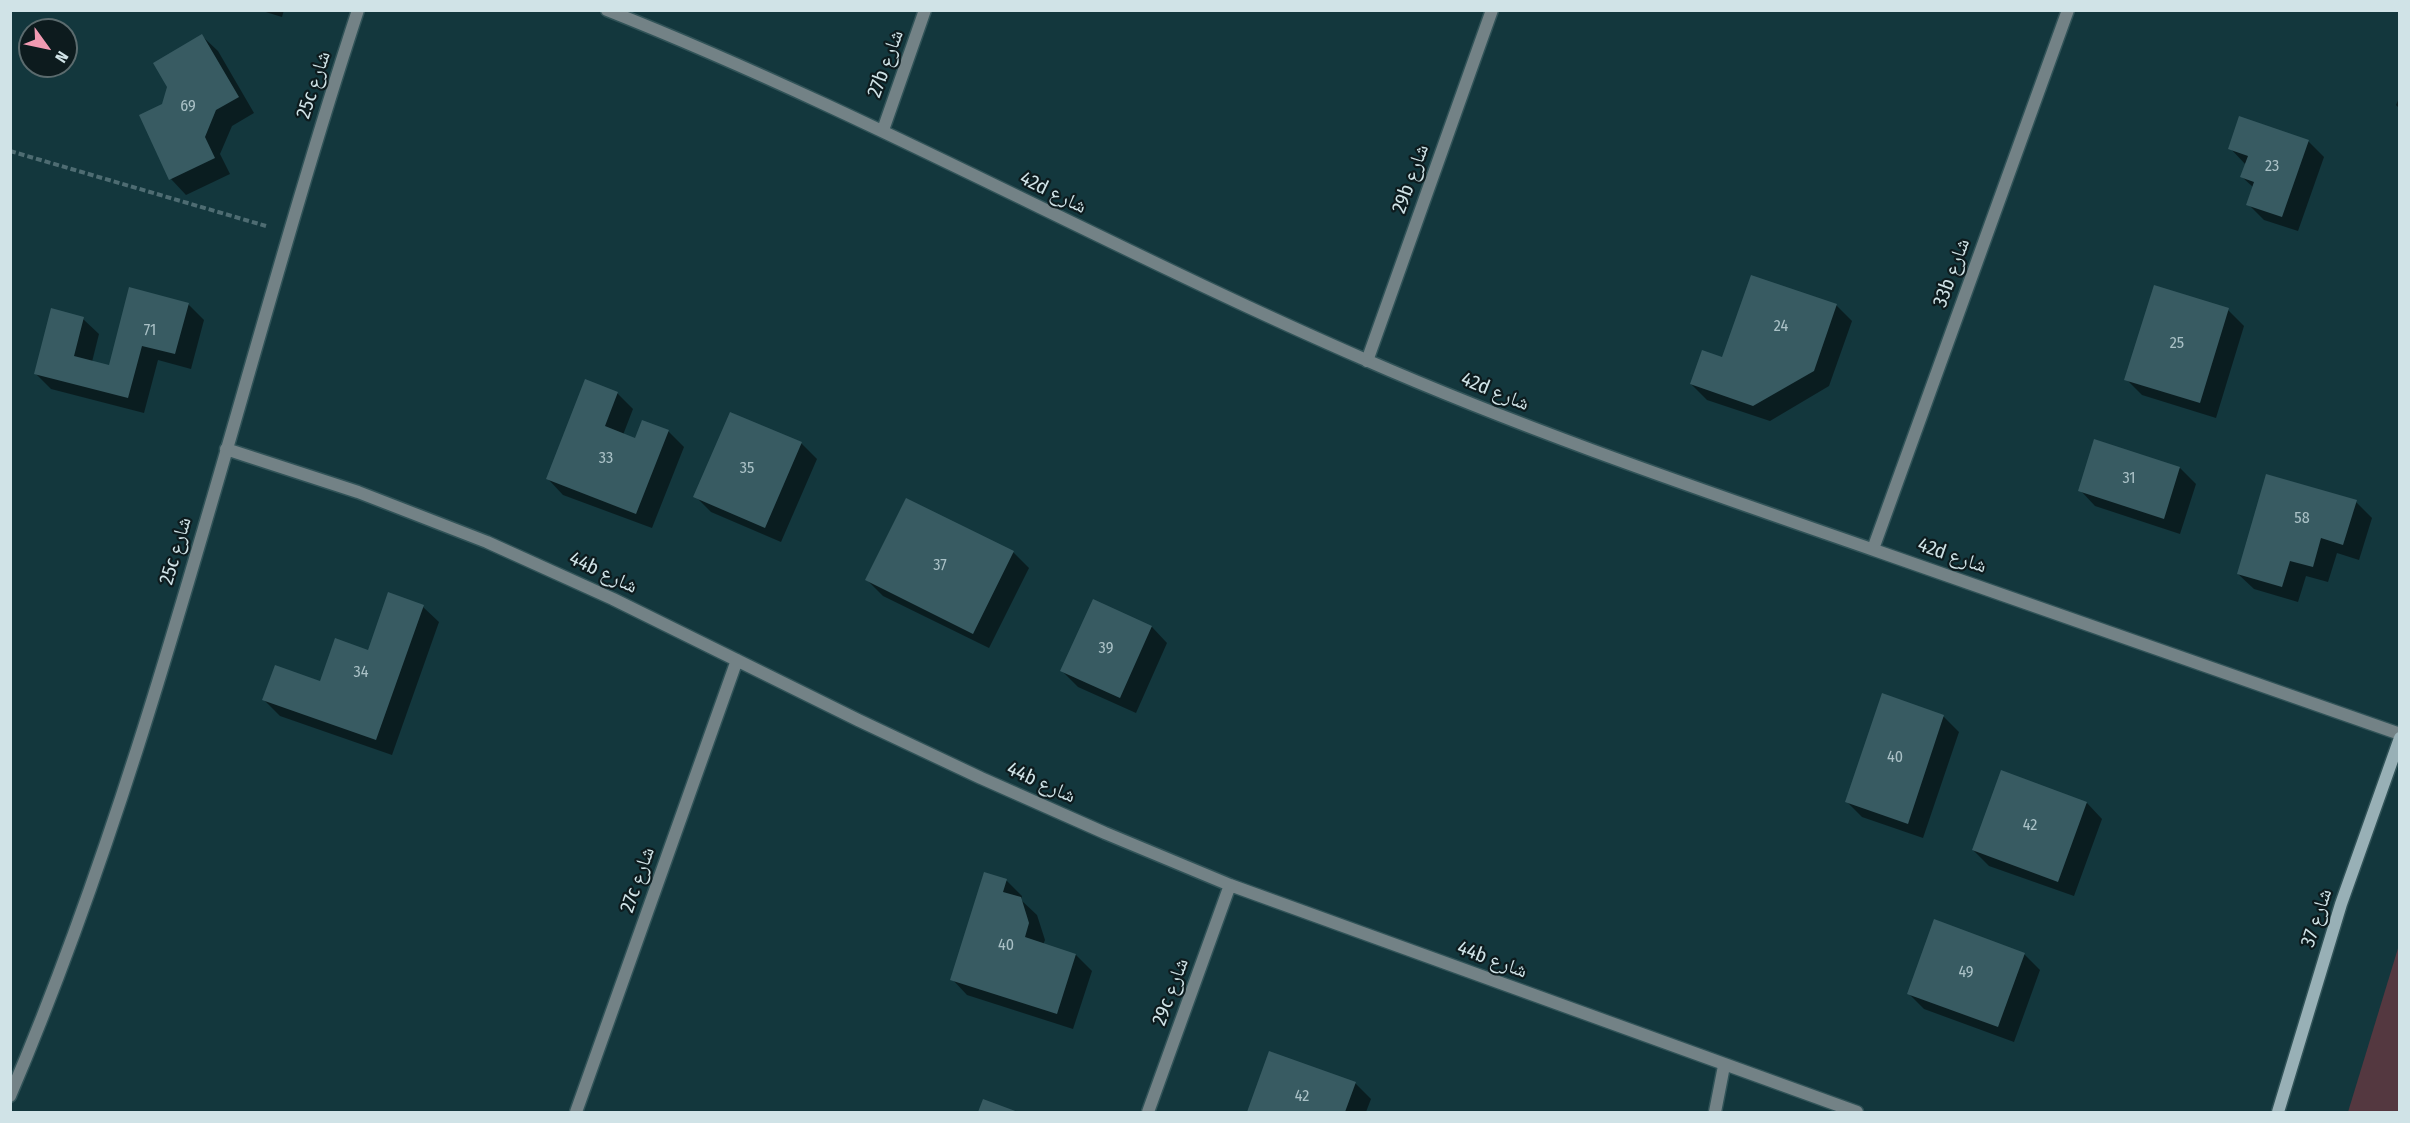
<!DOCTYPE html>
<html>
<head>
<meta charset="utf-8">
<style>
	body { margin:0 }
	#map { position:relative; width:2410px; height:1123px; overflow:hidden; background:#13373d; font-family:"Fira Sans Condensed",sans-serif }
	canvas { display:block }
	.frame { position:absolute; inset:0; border:12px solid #d0e3e7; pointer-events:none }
	.north { position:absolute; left:18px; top:18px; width:60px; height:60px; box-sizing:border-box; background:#0d1b1e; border:2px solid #5b6b6e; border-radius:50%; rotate:123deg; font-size:16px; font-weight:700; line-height:24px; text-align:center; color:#d0e3e7 }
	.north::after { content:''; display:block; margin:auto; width:21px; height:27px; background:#f19ab2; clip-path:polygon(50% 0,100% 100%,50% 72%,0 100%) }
</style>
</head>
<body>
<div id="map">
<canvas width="2410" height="1123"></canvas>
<div class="frame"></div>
<div class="north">N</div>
</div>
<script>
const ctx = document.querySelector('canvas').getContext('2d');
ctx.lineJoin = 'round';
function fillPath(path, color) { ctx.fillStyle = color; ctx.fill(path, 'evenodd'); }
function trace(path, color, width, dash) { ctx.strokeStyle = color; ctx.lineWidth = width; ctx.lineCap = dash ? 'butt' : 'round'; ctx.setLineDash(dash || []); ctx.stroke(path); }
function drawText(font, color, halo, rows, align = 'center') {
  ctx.font = font + ' "Fira Sans Condensed","Noto Naskh Arabic",sans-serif'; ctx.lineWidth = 4.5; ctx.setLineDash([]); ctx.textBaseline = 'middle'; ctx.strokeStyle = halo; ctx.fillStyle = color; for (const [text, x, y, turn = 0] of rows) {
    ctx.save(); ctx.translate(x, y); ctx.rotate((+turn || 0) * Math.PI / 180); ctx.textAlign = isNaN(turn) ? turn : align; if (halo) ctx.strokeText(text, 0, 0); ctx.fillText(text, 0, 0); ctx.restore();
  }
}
fillPath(new Path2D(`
	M2399 945V1112H2348Z`), '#543840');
fillPath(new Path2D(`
	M259 10H284L282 17Z
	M202 36 218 51 254 113 232 126 220 154 230 174 186 195 171 179 163 105Z
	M2400 96V109L2396 105Z
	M2308 141 2324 157 2298 231 2264 220 2248 204 2254 188 2242 177 2246 165 2230 148Z
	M188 304 204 320 191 369 158 360 144 413 51 389 35 373 83 319 99 334 92 362 110 367Z
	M1836 305 1852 321 1829 386 1770 421 1707 400 1691 384Z
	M2228 310 2244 326 2216 418 2142 395 2126 379Z
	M617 393 633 409 623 435 636 440 668 431 684 447 652 528 563 495 548 479Z
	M801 443 817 459 781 542 711 512 695 496Z
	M2180 468 2196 484 2180 534 2095 506 2080 490Z
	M2356 502 2372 518 2359 560 2337 553 2328 582 2306 576 2298 602 2254 589 2238 574Z
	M1013 552 1029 568 989 648 883 596 867 580Z
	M389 594 423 607 439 622 392 755 280 716 264 700 321 683 369 652Z
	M1094 601 1152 627 1167 643 1136 713 1078 687 1062 671Z
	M1882 695 1944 717 1959 732 1923 838 1862 817 1846 801Z
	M2087 803 2102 819 2074 896 1989 866 1973 850Z
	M985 874 1007 881 1022 896 1021 900 1037 915 1045 940 1043 945 1076 955 1092 971 1073 1029 967 995 952 979Z
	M2024 954 2040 970 2014 1042 1924 1009 1908 993Z
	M1270 1053 1355 1083 1371 1099 1366 1112H1249Z`), '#0007');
fillPath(new Path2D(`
	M202 34 239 97 216 110 205 137 215 158 169 180 139 115 162 104 167 87 153 63Z
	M2239 116 2309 140 2282 217 2246 205 2254 182 2240 177 2248 156 2228 149Z
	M1751 275 1837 304 1814 371 1753 406 1690 384 1702 350 1722 357Z
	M2154 285 2229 308 2200 403 2124 380Z
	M129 287 189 303 175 354 142 346 128 398 34 374 51 308 84 317 74 356 109 365Z
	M585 379 618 392 605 426 635 438 642 420 669 430 636 514 546 479Z
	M730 412 802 442 765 528 693 497Z
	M2094 439 2180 467 2164 519 2078 491Z
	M2266 474 2357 500 2343 545 2321 538 2313 567 2290 561 2282 587 2237 574Z
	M906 498 1014 551 973 634 865 580Z
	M388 592 424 605 376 740 262 700 275 665 320 681 335 638 368 650Z
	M1093 599 1152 626 1120 698 1060 671Z
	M1882 693 1944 715 1908 824 1845 802Z
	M2001 770 2087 802 2058 882 1972 850Z
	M984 872 1007 879 1003 892 1021 897 1029 923 1025 937 1076 954 1057 1014 950 980Z
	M1934 919 2025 953 1998 1027 1907 994Z
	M1269 1051 1356 1082 1345 1112H1247Z
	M983 1099 1018 1112H978Z`), '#385b62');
const street = new Path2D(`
	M607 10C867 113 1110 249 1366 360 1533 433 1705 491 1877 551 2051 611 2225 673 2400 734
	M883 130 925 10
	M1367 361 1492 10
	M226 449 358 492 487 542 613 599 858 720 981 778 1105 833 1230 885 1857 1112
	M1873 549 2068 10
	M10 1096C159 746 240 371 358 10
	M576 1112 737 660
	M1148 1112 1230 885
	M1715 1112 1724 1066`);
const secondary = new Path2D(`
	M2278 1112 2341 904 2400 738`);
trace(street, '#315358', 15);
trace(secondary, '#315358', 15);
trace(new Path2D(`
	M10 151 266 226`), '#4e6c72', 4, [6, 3]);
trace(street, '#738286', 12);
trace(secondary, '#98b0b6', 12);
drawText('16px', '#aac1c6', null, [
	["69",188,107],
	["23",2272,167],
	["24",1781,327],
	["71",150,331],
	["25",2177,344],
	["33",606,459],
	["35",747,469],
	["31",2129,479],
	["58",2302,519],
	["37",940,566],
	["39",1106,649],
	["34",361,673],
	["40",1895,758],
	["42",2030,826],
	["40",1006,946],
	["49",1966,973],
	["42",1302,1097]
]);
drawText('20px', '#d0e3e7', '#0d1b1e', [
	["27b شارع",886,64,-70],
	["25c شارع",314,85,-72],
	["29b شارع",1411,179,-70],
	["42d شارع",1053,193,26],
	["33b شارع",1952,273,-70],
	["42d شارع",1495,392,22],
	["25c شارع",176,551,-74],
	["42d شارع",1952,556,19],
	["44b شارع",603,573,25],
	["44b شارع",1041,783,24],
	["27c شارع",638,880,-71],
	["شارع 37",2317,918,-72],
	["44b شارع",1492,960,20],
	["29c شارع",1171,992,-70]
]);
</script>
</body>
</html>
